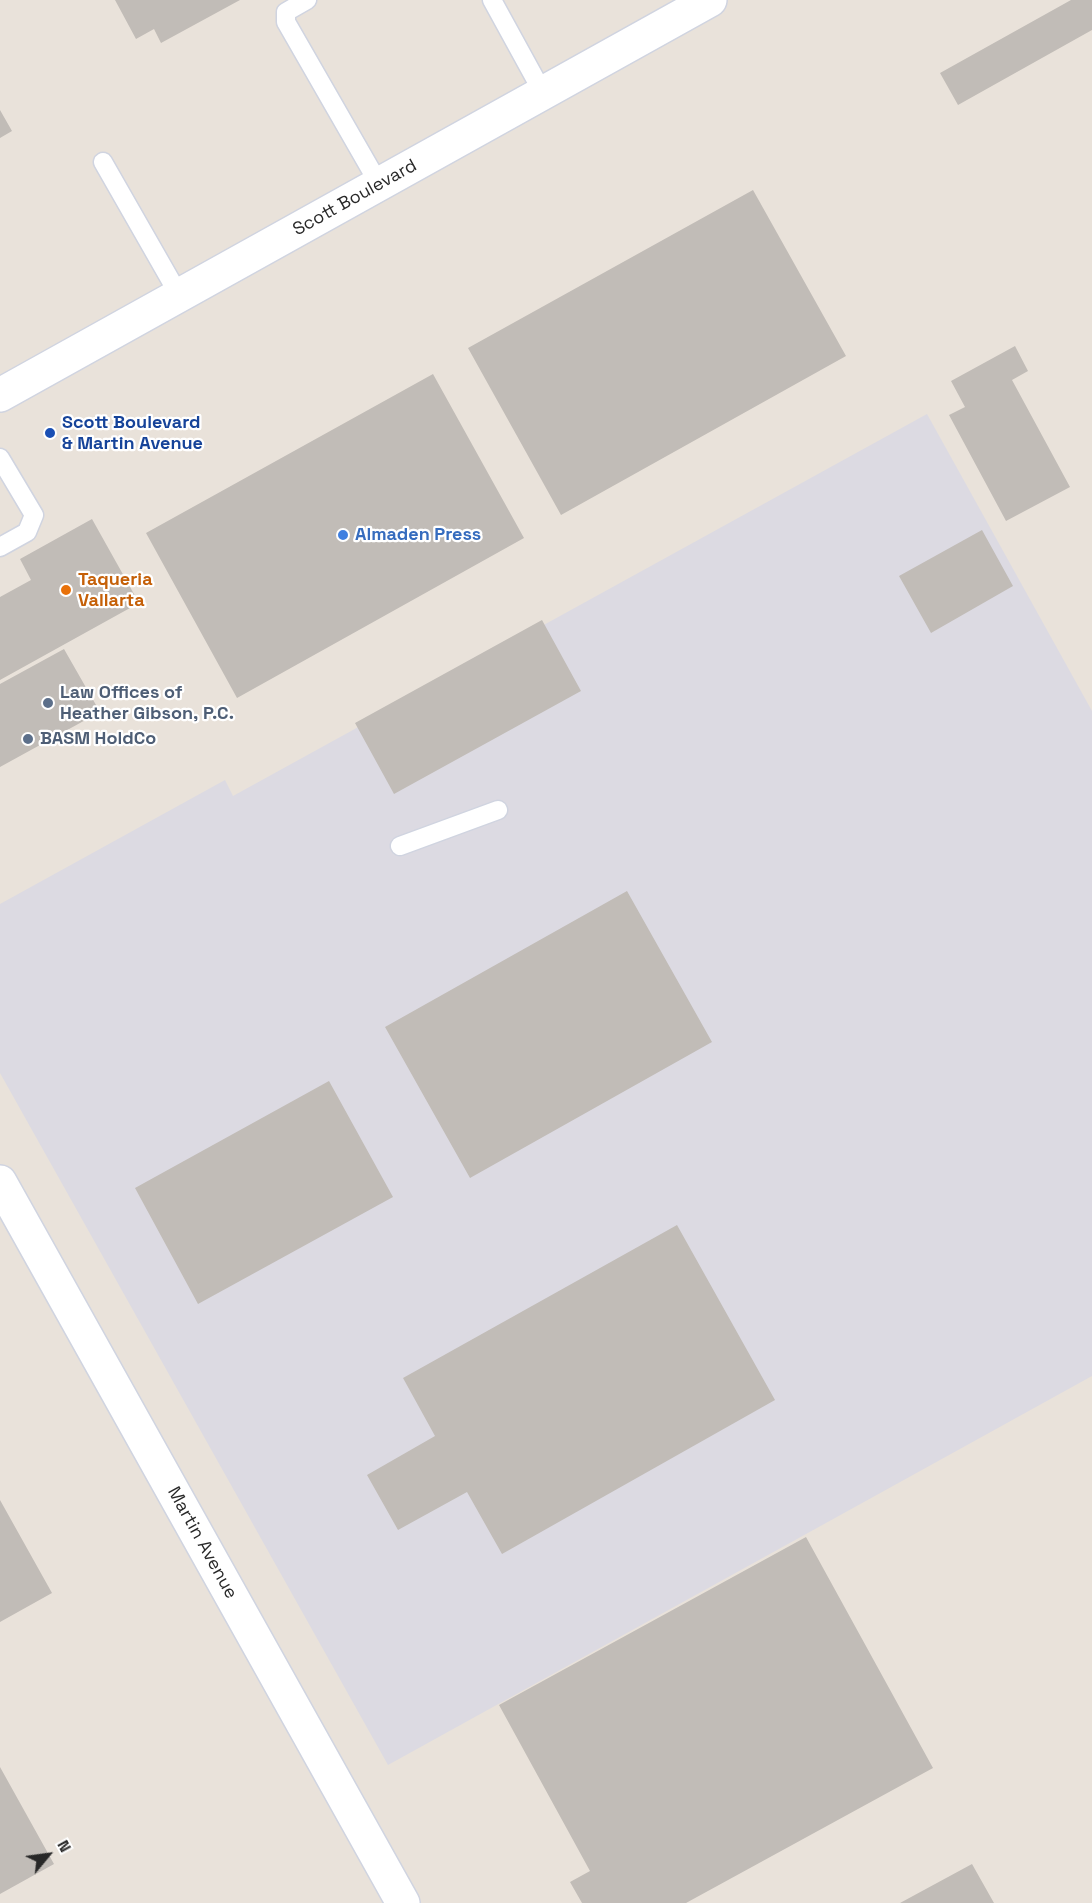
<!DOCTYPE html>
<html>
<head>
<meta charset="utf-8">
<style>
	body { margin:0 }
	#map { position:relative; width:1092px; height:1903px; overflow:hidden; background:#e9e2da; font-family:"Space Grotesk",sans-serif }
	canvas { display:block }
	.north { position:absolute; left:18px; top:1825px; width:60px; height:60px; -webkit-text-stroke:4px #fff; paint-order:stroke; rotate:61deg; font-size:16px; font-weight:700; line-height:24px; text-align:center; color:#282828 }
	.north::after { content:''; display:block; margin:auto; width:21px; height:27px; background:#282828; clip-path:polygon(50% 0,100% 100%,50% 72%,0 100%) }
</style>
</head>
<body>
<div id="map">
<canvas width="1092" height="1903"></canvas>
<div class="north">N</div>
</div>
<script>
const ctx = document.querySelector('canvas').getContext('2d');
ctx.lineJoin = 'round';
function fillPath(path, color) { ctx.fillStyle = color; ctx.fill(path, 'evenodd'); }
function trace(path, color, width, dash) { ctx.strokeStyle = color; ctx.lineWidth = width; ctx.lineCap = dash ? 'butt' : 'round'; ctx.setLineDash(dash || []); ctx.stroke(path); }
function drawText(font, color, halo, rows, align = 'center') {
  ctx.font = font + ' "Space Grotesk",sans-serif'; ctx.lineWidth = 4.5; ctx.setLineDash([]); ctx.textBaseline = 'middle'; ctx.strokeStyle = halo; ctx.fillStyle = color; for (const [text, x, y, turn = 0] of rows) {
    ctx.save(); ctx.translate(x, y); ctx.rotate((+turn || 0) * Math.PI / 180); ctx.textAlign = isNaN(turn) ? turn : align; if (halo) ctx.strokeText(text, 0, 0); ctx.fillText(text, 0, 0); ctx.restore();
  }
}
fillPath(new Path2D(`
	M927 414 1092 711V1376L388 1765 0 1073V904L225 780 233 796Z`), '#dcdae2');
fillPath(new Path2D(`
	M115 0H240L161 43 154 29 136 39Z
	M1071 0H1092V30L958 105 940 73Z
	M0 110 12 131 0 138Z
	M753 190 846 356 561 515 468 348Z
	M1015 346 1028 371 1012 380 1070 487 1006 521 949 415 965 407 951 381Z
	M433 374 524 538 237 698 146 533Z
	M92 519 139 603 0 680V597L31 580 20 559Z
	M982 530 1013 586 931 633 899 576Z
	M542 620 581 691 394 794 355 723Z
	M64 649 100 712 0 767V684Z
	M627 891 712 1042 470 1178 385 1027Z
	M329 1081 393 1197 198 1304 135 1188Z
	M677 1225 775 1400 502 1554 467 1492 398 1530 367 1475 435 1436 403 1378Z
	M0 1500 52 1593 0 1622Z
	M806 1537 933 1768 686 1903H582L570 1882 590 1871 499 1705Z
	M0 1767 54 1864 0 1894Z
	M972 1864 994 1903H900Z`), '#c1bcb7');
const service = new Path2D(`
	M307 0 286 12V22L379 184
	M492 0 543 93
	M103 162 179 295
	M0 458 34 515 27 532 0 547
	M400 846 498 810`);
const tertiary = new Path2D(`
	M0 1182 403 1903`);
const secondary = new Path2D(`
	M0 395 710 0`);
trace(service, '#d0d4e0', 21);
trace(tertiary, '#d0d4e0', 36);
trace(secondary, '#d0d4e0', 36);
trace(service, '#fff', 18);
trace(tertiary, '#fff', 33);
trace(secondary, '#fff', 33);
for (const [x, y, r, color] of [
	[50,433,6,"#1a4fb4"],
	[343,535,6,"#3f7fe0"],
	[66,590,6,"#e8710a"],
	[48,703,6,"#5c6f8a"],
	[28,739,6,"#5c6f8a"]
]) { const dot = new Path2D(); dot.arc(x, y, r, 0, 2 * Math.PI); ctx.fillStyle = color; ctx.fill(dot); trace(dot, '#fff', 2); }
drawText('18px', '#282828', '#fff', [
	["Scott Boulevard",355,198,-29],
	["Martin Avenue",202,1543,61]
]);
drawText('bold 18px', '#164399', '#fff', [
	["Scott Boulevard",62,423],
	["& Martin Avenue",62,444]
], 'left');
drawText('bold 18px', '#366cbe', '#fff', [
	["Almaden Press",355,535]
], 'left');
drawText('bold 18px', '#c56008', '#fff', [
	["Taqueria",78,580],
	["Vallarta",78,601]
], 'left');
drawText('bold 18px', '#4e5e75', '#fff', [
	["Law Offices of",60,693],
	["Heather Gibson, P.C.",60,714],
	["BASM HoldCo",40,739]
], 'left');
</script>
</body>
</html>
